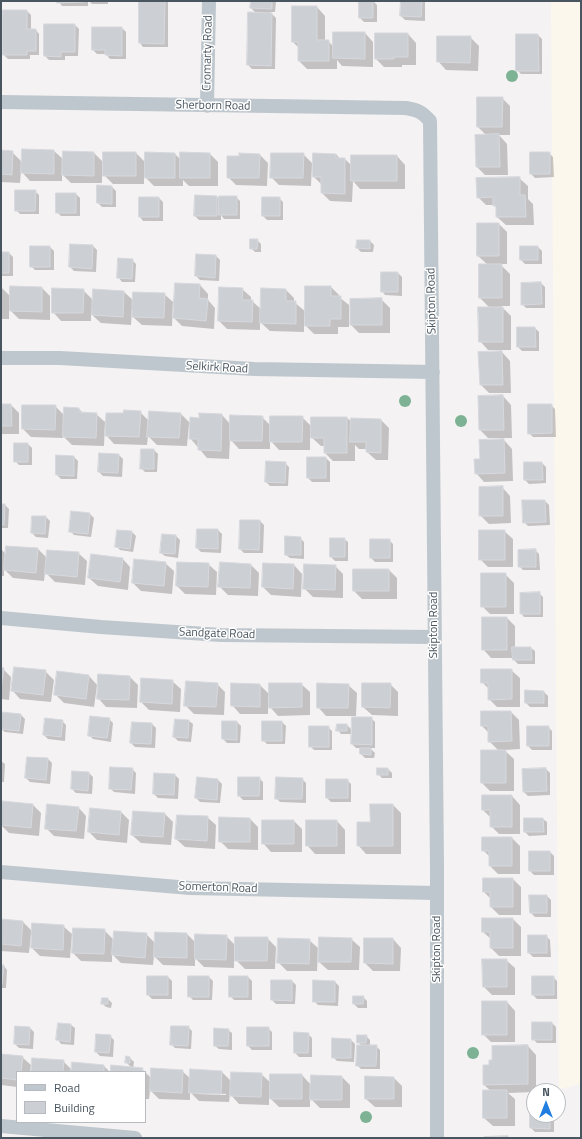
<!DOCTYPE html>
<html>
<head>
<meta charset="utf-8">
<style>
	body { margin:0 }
	#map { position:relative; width:582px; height:1139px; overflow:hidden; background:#f4f2f2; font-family:"Titillium Web",sans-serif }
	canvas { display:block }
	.frame { position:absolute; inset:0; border:2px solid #4a565f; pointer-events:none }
	.legend { position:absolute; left:16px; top:1071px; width:130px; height:52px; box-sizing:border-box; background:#fff; border:1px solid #b7bbbf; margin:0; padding:5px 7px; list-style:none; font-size:12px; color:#4a565f }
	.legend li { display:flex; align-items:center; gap:8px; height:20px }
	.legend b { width:20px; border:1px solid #b7bbbf }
	.north { position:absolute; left:526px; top:1083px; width:40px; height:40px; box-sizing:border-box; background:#fff; border:1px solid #b7bbbf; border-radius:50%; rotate:0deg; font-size:11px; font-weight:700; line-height:16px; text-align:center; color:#4a565f }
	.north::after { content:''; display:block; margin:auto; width:14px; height:18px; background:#207ee0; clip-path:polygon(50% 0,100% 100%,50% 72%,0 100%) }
</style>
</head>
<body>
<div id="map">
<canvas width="582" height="1139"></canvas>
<div class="frame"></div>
<ul class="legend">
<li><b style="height:5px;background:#bec7cd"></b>Road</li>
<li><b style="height:11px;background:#cccfd4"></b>Building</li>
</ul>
<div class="north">N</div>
</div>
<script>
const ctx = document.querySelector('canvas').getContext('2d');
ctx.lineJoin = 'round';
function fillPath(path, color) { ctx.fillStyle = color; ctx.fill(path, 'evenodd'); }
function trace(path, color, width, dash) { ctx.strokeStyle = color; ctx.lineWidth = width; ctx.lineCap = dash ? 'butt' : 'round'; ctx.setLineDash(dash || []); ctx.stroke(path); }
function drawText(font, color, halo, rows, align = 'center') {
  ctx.font = font + ' "Titillium Web",sans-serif'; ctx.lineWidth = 3; ctx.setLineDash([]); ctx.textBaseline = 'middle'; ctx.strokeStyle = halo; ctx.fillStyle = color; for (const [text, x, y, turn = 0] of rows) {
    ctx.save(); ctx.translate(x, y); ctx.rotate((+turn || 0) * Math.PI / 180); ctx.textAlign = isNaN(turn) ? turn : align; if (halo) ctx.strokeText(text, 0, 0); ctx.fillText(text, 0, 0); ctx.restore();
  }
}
fillPath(new Path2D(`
	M551 1H581V1084L559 1089Z`), '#fcf7ed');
fillPath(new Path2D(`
	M58 1H88V6H62Z
	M89 1H108V4H92Z
	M140 1H168V47H143L140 43Z
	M252 1H276L275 12H270L276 18 275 69H252L248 65 257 14 251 8Z
	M360 1H373L377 5V22H364L360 18Z
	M402 1H425V21L405 20 401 16Z
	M293 7H317L325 16V41H328L334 47 365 33 373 42V67L342 66 337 60V69H307L299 61V48L293 42Z
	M4 11H27L31 15V30H36L39 34V55H30V59H8L4 55Z
	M75 25 79 29 78 56H65V60H49L45 56Z
	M122 28 126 32V59H110L106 54H97L93 50Z
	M408 34 416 43V65H402V67H384L376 59Z
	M538 35 542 39V74H521L517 70Z
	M470 37 479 46 478 71 446 70 438 61Z
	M502 98 510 106V135H499L507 144 508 175H485L477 167 487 136 478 127Z
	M23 150 54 151 64 160 94 153 102 161V183H71L62 174V181H30L21 171 20 183 1 182V151L12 152 22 162Z
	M136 153 146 163 175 154 181 160 210 154 218 162V186H189L183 180V186H154L144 176V184H113L104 175Z
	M549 153 553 157 554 177 535 178 531 174Z
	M259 154 268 163 267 186 236 185 228 177 240 157Z
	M303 154 312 163 311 186 279 185 271 177Z
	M336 154 340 159H345L352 166 397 156 405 165V189H360L353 181 352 202 330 201 322 193V185L314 177Z
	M519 178 528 186V199L533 204 534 225H506L497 217V208L494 205H486L478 197Z
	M112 187 116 191V207H102L98 203Z
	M35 191 39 195V214H20L16 210Z
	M76 194 80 198V216H61L57 212Z
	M217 197 220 200 236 197 240 201V219H224L221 215V220H199L195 216Z
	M159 198 163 202V221H143L140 217Z
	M279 198 283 202V220H267L263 216Z
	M499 224 507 232V264H500L510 274V306H501L511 316V350H488L480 341 490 308 480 298V265H488L478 256Z
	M257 240 261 244V252H255L251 248Z
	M370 241 374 245 373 252H361L357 248Z
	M93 246 97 250 96 272 74 271 70 267Z
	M50 247 54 251V270H35L31 266Z
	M521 247H538L542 251V264H525L521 260Z
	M1 253H9L13 257V276H1Z
	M197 255 216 256 220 260 219 281 200 280 196 276Z
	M132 260 136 264 135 282H122L119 278Z
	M398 273 402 277V296L385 295 382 291Z
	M541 283 545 287V308H526L522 304Z
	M200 285 208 294V300L215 308 214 329 182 326 174 318Z
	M1 287 11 297 42 288 50 296V320L19 319 9 309V319H1Z
	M331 287 339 295V297L349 305V327H338V334H314L306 326V315H304V332L270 331 260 322V330L227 329 219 321 242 289 251 297V301H252L262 310V289L286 290 294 298V302L306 312Z
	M83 290 93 300 94 290 124 292 134 301 164 294 173 302 172 326 142 325 133 317 134 310H132L131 325 101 323 91 314V321H61L53 312Z
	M381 299 390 308V333H359L351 325Z
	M535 328 539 332V351H522L518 347Z
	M502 352 510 361 511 393H489L481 385Z
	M503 396 511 405 512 438H488L480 430Z
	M1 405H11L19 413V434H1Z
	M551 405 555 409 556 437H533L529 433Z
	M23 406H55L65 416 79 409 83 413 96 414 105 422 104 446 72 445 63 436V438L31 437 23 429Z
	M140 412 149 421 181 414 191 424 200 419 222 415 231 425 262 417 271 426 302 417 312 427V418H347L352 422 381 420 389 428 388 460H376L367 452V449H359L355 445V461H333L325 453V446H321L310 436V450H279L270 440V449H239L230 439 229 459 207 458 190 438 191 424H189L187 446 157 445 148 436 147 445 114 444 106 435 124 415Z
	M504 440 512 449 513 481 484 482 476 473 481 460Z
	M28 444 32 448V465H19L15 461Z
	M154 450 158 454 157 472H145L141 468Z
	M119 455 123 459 122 477 103 476 99 472Z
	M74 457 78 461 77 479H61L57 475Z
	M326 458 330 462V482H312L308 478Z
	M285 463 289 467 288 486H270L266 482Z
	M542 463 546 467V483L529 484 525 480Z
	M502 487 510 496 511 523 489 524 480 515Z
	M545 501 549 505 550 525 528 526 524 522Z
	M1 505H5L9 509 8 528H1Z
	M90 514 94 518 91 537 74 535 70 531Z
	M33 517H46L50 521 48 538 36 537 32 533Z
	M260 521 264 525 263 553H244L240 549Z
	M218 530 222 534 221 553 201 552 197 548Z
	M504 531 513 539V567H488L480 559Z
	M132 532 136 536 133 552 120 550 116 546Z
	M176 536 180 540 178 558 165 556 161 553Z
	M300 538 304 542V559L290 558 286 555Z
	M344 539 348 542V561H335L331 557Z
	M389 540 393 544V562H375L371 558Z
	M1 549 6 554 38 549 48 559 78 553 87 561 85 585 55 582 45 572 44 581 13 578 4 569V576H1Z
	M535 550 539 554 540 570H523L519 566Z
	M122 558 130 567 128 590 98 586 89 578Z
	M165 563 174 571 172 594 141 591 133 583Z
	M208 564 217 572 216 595 185 594 177 586Z
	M264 564 294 565 302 574 301 597 271 595 263 587Z
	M251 565 259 573 258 596 228 595 219 586Z
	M335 566 343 574V598L313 597 304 588Z
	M354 570H389L397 578V599H362L354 591Z
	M505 574 514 583V614H490L482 606Z
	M539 593 543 597V617H524L521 613Z
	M507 618 515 626V648H531L535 651V664H518L514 660V658H491L483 649Z
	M1 668 3 669 11 677 9 700 1 699Z
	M511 670 520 678V707H497L489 699V689L482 682Z
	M45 671 54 680 51 702 20 699 12 690Z
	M89 676 98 686 130 677 138 685 137 708 106 707 98 698V686H97L94 707 64 703 56 695Z
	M172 681 181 689 180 712 149 710 141 702Z
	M217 684 225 692 224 715 194 714 185 705Z
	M301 684 310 692V715L278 716 270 707V696H268V714H240L232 705 260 685 270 695Z
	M390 684 398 692V716L372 715 363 707Z
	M348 685 357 693 356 716H326L318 707Z
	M544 692 548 696V707H530L526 703Z
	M511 712 519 720 520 749 504 750 514 759V791H490L482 783 499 751 489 741V733L482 726Z
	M21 715 25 719 23 734 5 732 1 729V724Z
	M353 718H371L375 722V748H370L375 753 374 758H365L361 754V748H356L352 744Z
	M109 719 113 723 111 742 93 739 89 735Z
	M62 721 66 725 65 741 48 739 44 735Z
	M189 721 193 724 191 742 178 741 174 737Z
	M237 722 241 726 240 743H227L223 739Z
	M282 722 286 726 285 744H267L263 740Z
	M152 724 156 728 155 748 135 747 131 743Z
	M347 725 351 729V734H341L338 730Z
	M328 727 332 731V750H314L310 746Z
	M548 727 552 731V750H532L528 746Z
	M48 759 52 763 50 784 30 782 26 778Z
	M1 761 5 764 4 782H1Z
	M132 769 136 773 135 794 114 792 110 788Z
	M388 769 392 773V778H382L378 774Z
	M546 769 550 773V795L528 796 524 792Z
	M89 773 93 777 92 794 76 793 72 789Z
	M175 775 179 779 178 799 158 798 154 794Z
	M259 778 263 782V800H243L239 796Z
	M302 779 306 783V803L280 802 276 798Z
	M218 780 222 784 220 803 200 802 196 798Z
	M347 780 351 784V802H331L327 798Z
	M512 796 520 805V834H499L491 826V818L483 810Z
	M3 802 33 805 41 813 39 836 9 833 1 825Z
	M371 805H393L401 813V854H366L358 845 371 823Z
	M78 807 86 816 84 839 54 836 46 828Z
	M121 812 129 820 127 843 97 840 89 832Z
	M165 814 173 822 171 845 141 843 132 835Z
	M207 817 216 825 215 849 185 847 176 839Z
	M250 819 258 827V850L228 849 220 841Z
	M543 819 547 822V835L529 836 525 832Z
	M294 821 302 829V852H271L263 843Z
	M337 821 345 830V854H315L307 845Z
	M512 838 520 846V874H498L490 866V857L483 850Z
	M550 852 554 856V875H534L530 871Z
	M513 879 521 887V915H499L491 907V899L484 892Z
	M530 896H547L551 900V917H535L531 913Z
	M483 919H513L521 927V956H499L491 948V939L483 932Z
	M1 920 23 922 33 932 63 926 72 934 70 958 40 956 32 948V935H31L29 953 1 951Z
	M104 930 114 940 146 934 155 943 156 933 187 934 196 943 226 936 234 944V968L204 967 195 958V966L163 965 154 956 153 965 121 963 112 954V962L81 961 73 953Z
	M546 936 550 940 551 957H533L529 953Z
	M267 938 276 947 275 969H245L236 960Z
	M351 939 360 947 359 970H328L319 962Z
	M393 939 401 948 400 971H373L365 963Z
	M309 940 318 948 317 971H287L279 963Z
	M506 960 515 968V995H492L484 987Z
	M1 966H4L7 970 6 988H1Z
	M168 977 172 981V999H152L148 995Z
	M209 977 213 981 212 1000H193L189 996Z
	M248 977 252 981V1000H234L230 996Z
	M533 977H553L557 981V999H537L533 995Z
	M292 981 296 985 295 1004H276L272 1000Z
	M335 982 339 986 338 1006 318 1005 314 1001Z
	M363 997 367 1001V1008H358L354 1004Z
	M108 999 112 1003 111 1008 106 1007 102 1003Z
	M507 1002 515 1011V1042H491L483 1034Z
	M552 1023 556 1027V1043H537L533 1039Z
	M59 1024 71 1025 75 1028 74 1045 61 1044 58 1040Z
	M188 1027 192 1031 191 1049 175 1048 171 1044Z
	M30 1028 34 1032 33 1049 19 1048 15 1044Z
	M268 1028 272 1032V1050H252L248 1046Z
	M228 1030 232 1033V1050L219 1049 215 1046Z
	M308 1034 312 1038V1057H299L295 1053Z
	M110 1036 114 1040 113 1057 100 1056 96 1052Z
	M366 1036 370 1040V1046H376L380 1050V1069H361L357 1065 362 1046 358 1042Z
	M351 1040 355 1044 354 1062 337 1061 333 1057Z
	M528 1046 536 1055V1091H534V1092L508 1093 515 1099V1126H493L484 1118 491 1091 484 1085 490 1066Z
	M1 1055 22 1057 32 1066H31L30 1072H17V1087L1 1085Z
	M130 1058 134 1062 133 1068 142 1069 151 1078 182 1071 191 1079 222 1072 231 1081 261 1074 271 1083 302 1075 311 1085 342 1077 350 1085V1108H320L310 1098V1107H279L269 1097V1105L239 1104 230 1094 229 1102 199 1101 190 1092V1100L159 1099 150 1090 149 1099H145V1072H112L132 1068 126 1062ZM198 1092 226 1094V1095L198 1094Z
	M63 1061 72 1070 104 1066 110 1072H32Z
	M394 1078 402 1086V1107H375L366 1099Z
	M534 1109V1115H554V1132H535L531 1128Z`), '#0003');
const building = new Path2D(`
	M57 1H84V2L57 3Z
	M139 1H165L164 44 139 43Z
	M251 1H272V9L250 8Z
	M359 1H373V18H359Z
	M401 1H422L421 17 400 16Z
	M292 6H317V40H329V61H298V42H292Z
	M3 10H27V29H36V51H27V55H3Z
	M248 12 272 13 271 66 247 65Z
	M44 24H75V52H61V57L44 56Z
	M92 27H122V56L105 55V50H92Z
	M333 32H365V59L333 58Z
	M375 33H408V57H394V59H375Z
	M516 34H538L539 71H516Z
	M437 36H471L470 63 437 62Z
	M477 97H503L502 127H477Z
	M499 134 500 167H476L475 135Z
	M22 149 54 150V174L21 173Z
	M1 150 13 151 12 175 1 174Z
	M63 151 94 152V176L62 175Z
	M103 152H136V176H103Z
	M145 152 175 153V178H145Z
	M180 152 210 153V178H180Z
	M530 152H550V174H530Z
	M239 153 260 154 259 178H227V156H239Z
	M271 153H304L303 178H270Z
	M313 153 336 154V158H345V194L321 193V177H313Z
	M351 155H397V181H351Z
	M520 177V195H525L526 217H496V206H493V197L477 198 476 178Z
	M97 185 112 186V204L97 203Z
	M15 190H36L35 211H15Z
	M56 193H76V213H56Z
	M195 195 217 196V216H194Z
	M219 196H237V215H219Z
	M139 197H159V217H139Z
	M262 197H280V216H262Z
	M477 223H499V256H477Z
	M250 239H258L257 249H250Z
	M357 240H370V249L356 248Z
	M70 244 93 245 92 269 69 267Z
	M30 246H50V267H30Z
	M520 246H538V260H520Z
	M1 252H9V273H1Z
	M196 254 216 255 215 278 195 276Z
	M118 258 133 259 132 279 117 278Z
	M479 264H502V298H479Z
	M381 272H398V292H381Z
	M541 282 542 304 521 305V283Z
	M175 283 200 284 199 298 208 299 206 321 173 318Z
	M10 286 42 287V312L10 311Z
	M305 286H331V296H341V319H330V326H305Z
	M219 287 243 288 242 300H253L252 322 218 321Z
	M52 288 84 289 83 313H52Z
	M261 288 286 289V301H296V324L260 323Z
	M93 289 124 291 123 317 92 315Z
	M133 292 165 293 164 318 132 317Z
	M382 298V325H350V299Z
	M478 307H503V342H479Z
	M517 327H535L536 347H517Z
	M502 351 503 385H480L478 352Z
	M503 395 504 430H479L478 396Z
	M1 404H11L12 426H1Z
	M528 404H552V433L528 434Z
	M22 405H56L55 430 22 429Z
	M64 407 79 408V412L97 413 96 438 63 437Z
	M124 410 141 411 139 437 105 436 106 413H123Z
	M149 411 181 413 179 438 147 437Z
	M199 413 222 414 221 451 198 450V439H189L190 417 199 418Z
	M230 415 263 416 262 441H230Z
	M270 416H303L302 442H270Z
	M311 417H347V453H324V438H311Z
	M351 418 381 419V453L366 452V442H350Z
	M504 439 505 473 475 474 474 459H480L479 440Z
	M14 443H28V462H14Z
	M141 449H154V469H140Z
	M99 453 119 454 118 473 98 472Z
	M56 455 74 456V476L56 475Z
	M307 457H326V478H307Z
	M266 461 286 462 285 483 265 482Z
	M524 462H542L543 480H524Z
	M503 486V516H479V487Z
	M522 500H545L546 522 523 523Z
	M1 504H5L4 525H1Z
	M71 511 90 513 88 534 69 532Z
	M32 516H46L45 534 31 533Z
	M240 520H260L259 550 239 549Z
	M197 529H218V549L196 548Z
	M117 530 132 531 130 549 115 547Z
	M479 530H505V560H479Z
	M162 534 176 535 175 554 160 553Z
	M285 536 301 537V555H285Z
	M330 538H345V557H330Z
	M370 539H390V558H370Z
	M6 546 38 548 36 573 4 570Z
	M536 549V567H518V550Z
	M47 550 79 552 77 577 45 574Z
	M91 554 123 558 120 582 88 578Z
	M134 559 166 562 164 586 132 583Z
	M177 562 209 563 208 587 176 586Z
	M220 562 251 564 250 588 218 587Z
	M263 563 294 564 293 589 262 587Z
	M304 564 336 565 335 590 303 589Z
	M353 569H389V591H353Z
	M481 573H506V607H481Z
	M540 592V614H520V593Z
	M482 617H507V650H482Z
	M512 647H531L532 660H513Z
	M1 667 4 668 1 689Z
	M14 667 46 670 43 695 11 691Z
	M481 669H512V699L488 700V683H481Z
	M57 671 89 675 86 699 54 695Z
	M98 674 130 676 129 700 97 699Z
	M141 678 173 680 172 704 140 702Z
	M186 681 218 683 216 707 184 706Z
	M231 683 260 684V707L231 706Z
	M269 683H302V707L269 708Z
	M317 683 349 684 348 708H317Z
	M362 683H391L390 708 362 707Z
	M525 690 544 691V703H525Z
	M481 711H511L512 741 488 742V726H481Z
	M1 712 21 714 19 731 1 729Z
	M90 716 110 718 107 738 88 736Z
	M352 717H372V745L351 744Z
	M45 718 63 720 61 737 43 735Z
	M175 719 189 720 188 738 173 737Z
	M222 721H237V740L222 739Z
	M262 721H282V741H262Z
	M132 722 152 723 151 744 130 743Z
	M337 724H347V731H336Z
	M309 726H329V747H309Z
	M527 726H549V746H527Z
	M360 748H371V755L360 754Z
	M481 750H506V783H481Z
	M27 757 48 758 46 780 25 778Z
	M110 767 133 768 131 790 109 789Z
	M377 768H388V775H377Z
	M546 768 547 791 523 792 522 769Z
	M72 771 89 772 88 791 71 789Z
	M154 773 175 774 174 795 153 794Z
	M197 777 218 779 217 800 195 798Z
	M238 777H260L259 796H238Z
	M276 777 303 778 302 799H275Z
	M326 779H348V798H326Z
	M482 795H512V827H490V810H482Z
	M2 801 33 804 31 828 1 825Z
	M47 804 79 807 76 831 45 829Z
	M370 804H393V846H357V822H370Z
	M90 808 121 811 119 835 88 832Z
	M133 811 165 813 163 837 131 835Z
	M177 815 208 816 207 841 175 839Z
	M219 817 250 818V842H219Z
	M524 818H543L544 832H524Z
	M262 820H294V844H262Z
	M306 820H337V846H306Z
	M482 837H512V866H489V851H482Z
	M529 851H550V871H529Z
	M483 878H513V907H490V892H483Z
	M529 895H547V913H530Z
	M482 918H513V948H490V932H482Z
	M1 919 23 921 21 946 1 944Z
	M32 923 64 925 63 950 31 948Z
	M73 928 105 929 104 954 72 953Z
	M114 931 147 933 145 958 112 955Z
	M155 932 187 933V958L154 957Z
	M195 934 227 935 226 960 195 959Z
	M528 935H547V953H528Z
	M235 937H268L267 961H235Z
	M319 937 352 938 351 962H318Z
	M278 938 310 939 309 964 277 963Z
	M364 938H393V964L364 963Z
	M482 959H507V987H483Z
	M1 965H4L2 985H1Z
	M147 976H168V995H147Z
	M188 976H209V997H188Z
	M229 976H248V997H229Z
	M532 976H554V995H532Z
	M271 980H292V1001L271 1000Z
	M313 980 335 981V1002H313Z
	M353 996H364L363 1004H353Z
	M102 998H108V1004H101Z
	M482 1001H507V1035H482Z
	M532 1022H552V1040H532Z
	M58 1023 71 1024 70 1042 56 1040Z
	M15 1026 30 1027 29 1045 14 1044Z
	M171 1026H189L188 1046 170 1045Z
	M247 1027H269V1046H247Z
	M214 1028 229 1029 228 1046H214Z
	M294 1032 309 1033 308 1053H294Z
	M96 1034 111 1035 109 1053 95 1052Z
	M357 1035H367L366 1043H357Z
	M332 1038 351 1039V1058H332Z
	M357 1045H377L376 1066H356Z
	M528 1045V1084L483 1085V1065H489V1060H492V1046Z
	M1 1054 23 1056 21 1072H17V1080L1 1078Z
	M126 1056 130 1057V1063H125Z
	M32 1058 64 1060 63 1072H31Z
	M72 1062 104 1065V1072H71Z
	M111 1065 143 1068 142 1072H111Z
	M151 1068 183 1070 182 1093 150 1091Z
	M190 1069 222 1071 221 1094 189 1093Z
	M231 1072 262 1073 261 1097 230 1096Z
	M270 1074H302V1099H270Z
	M311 1075 342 1076V1100H310Z
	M365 1076 394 1077V1099H365Z
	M483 1090H507V1118H483Z
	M530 1108H534V1115H550V1129L530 1128Z
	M508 1136V1138H484V1137Z`);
fillPath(building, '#cccfd4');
trace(building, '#d6d8dd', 1);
trace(new Path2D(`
	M1 102 406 108C418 110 422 112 430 121L437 868V1138
	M207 106 209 1
	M1 358H60L254 369 433 372
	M1 618 101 627 221 635 434 637
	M1 872 190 888 436 893
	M1 1126 135 1138`), '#bec7cd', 14);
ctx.fillStyle = '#7db394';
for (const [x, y] of [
	[512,76],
	[405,401],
	[461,421],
	[473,1053],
	[366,1117]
]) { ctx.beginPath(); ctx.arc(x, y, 6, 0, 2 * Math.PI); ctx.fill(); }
drawText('12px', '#4a565f', '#fff', [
	["Cromarty Road",208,53,-89],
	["Sherborn Road",213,106,1],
	["Skipton Road",432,301,-91],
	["Selkirk Road",217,368,3],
	["Skipton Road",434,625,-90],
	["Sandgate Road",217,634,2],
	["Somerton Road",218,888,2],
	["Skipton Road",437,949,-90]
]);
</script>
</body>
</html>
